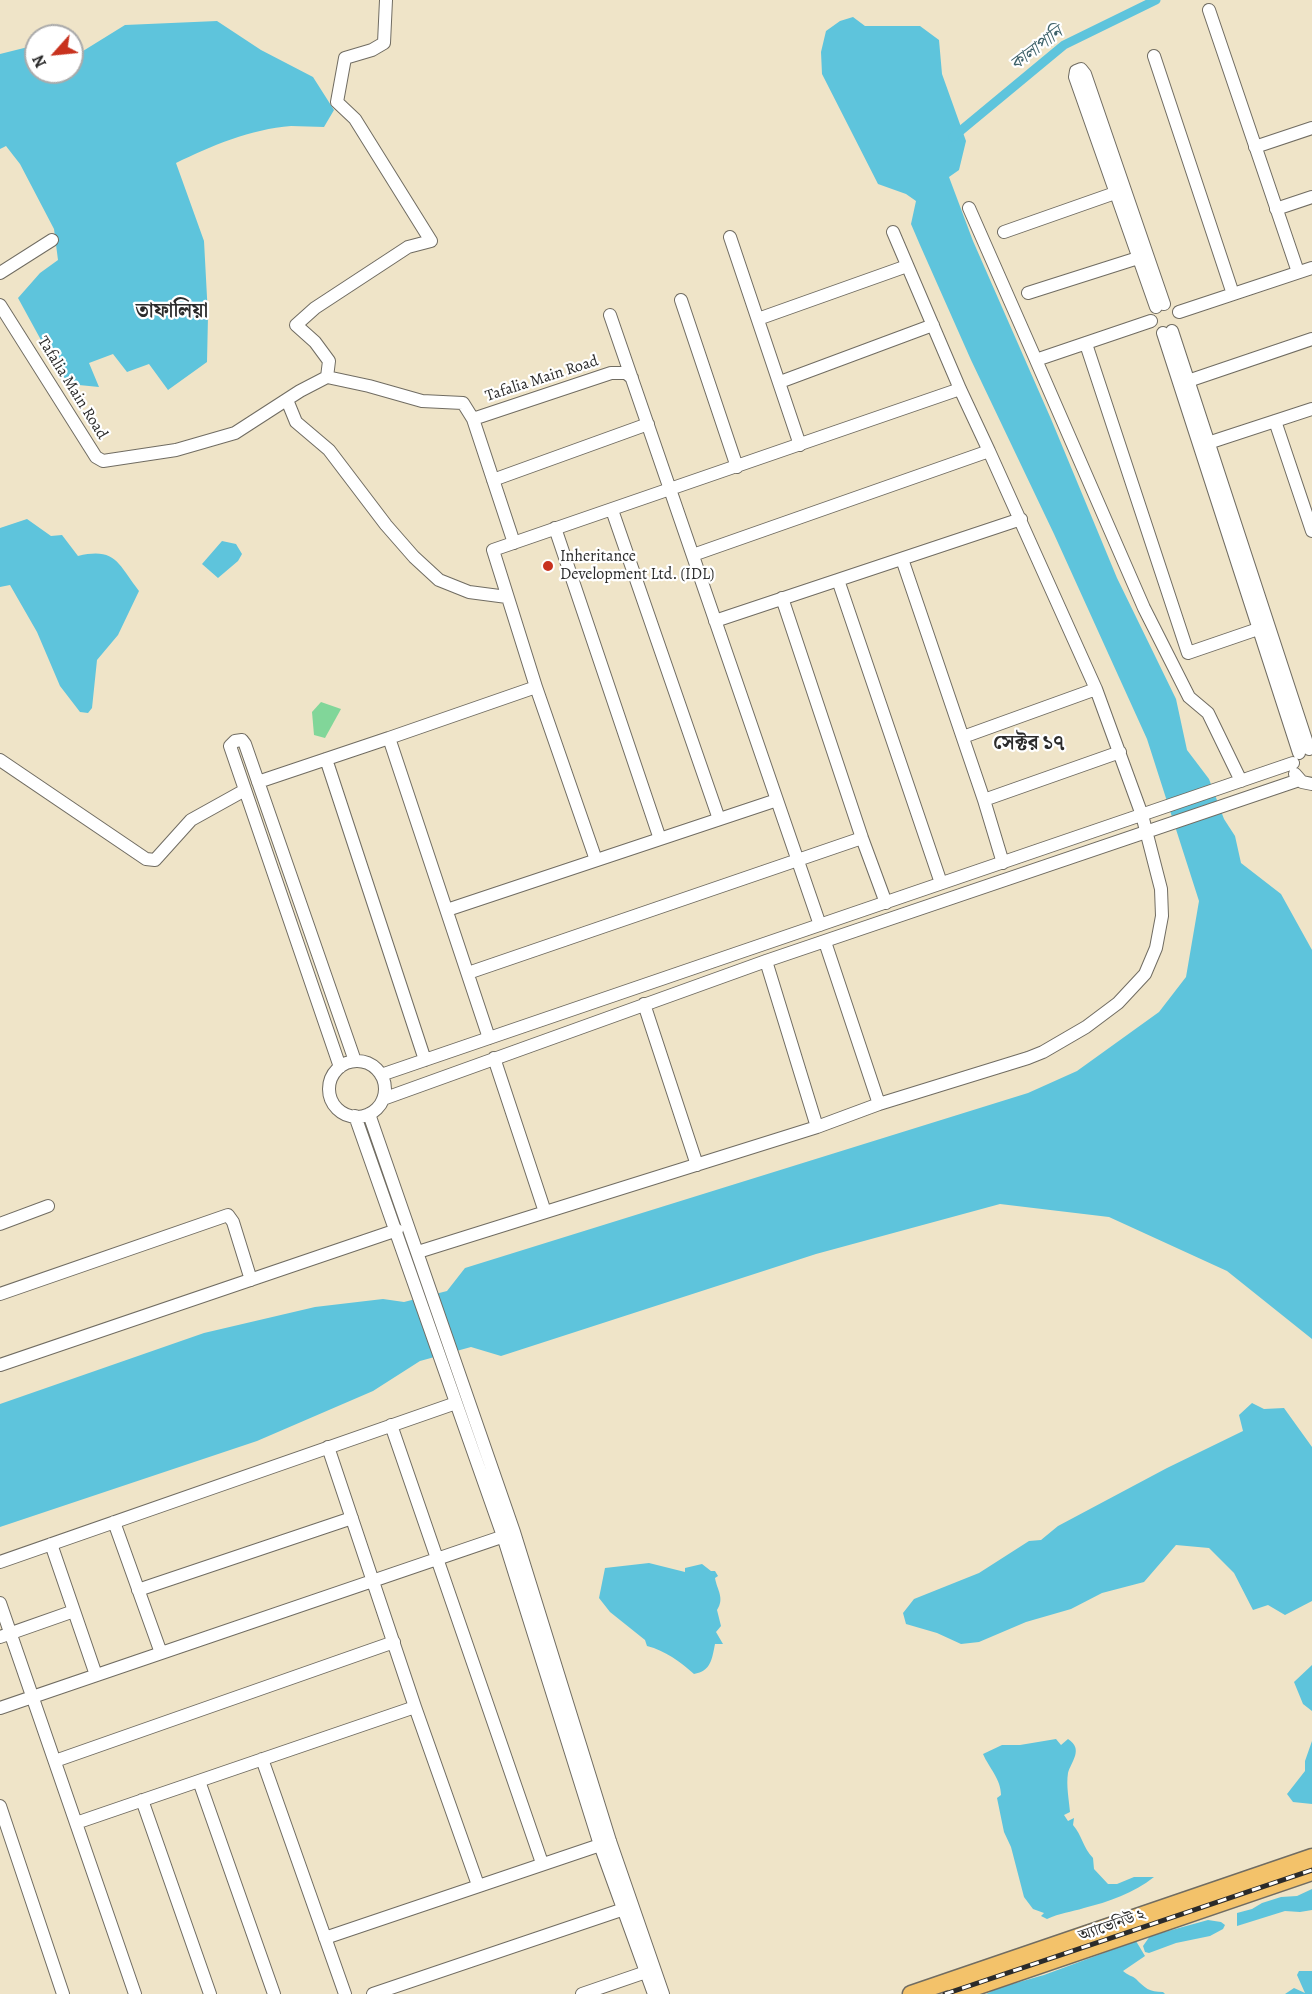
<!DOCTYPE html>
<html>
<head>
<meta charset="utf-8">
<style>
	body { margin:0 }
	#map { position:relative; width:1312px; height:1994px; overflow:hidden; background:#efe4c8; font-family:Alegreya,serif }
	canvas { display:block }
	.north { position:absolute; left:24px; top:24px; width:60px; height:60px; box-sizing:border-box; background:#fff; border:2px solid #aaa; border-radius:50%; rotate:243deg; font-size:16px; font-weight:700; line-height:24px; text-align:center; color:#2b2b2b }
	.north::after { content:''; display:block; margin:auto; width:21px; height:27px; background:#c8321e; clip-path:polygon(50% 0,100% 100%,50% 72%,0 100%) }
</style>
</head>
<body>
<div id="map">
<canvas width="1312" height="1994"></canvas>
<div class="north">N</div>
</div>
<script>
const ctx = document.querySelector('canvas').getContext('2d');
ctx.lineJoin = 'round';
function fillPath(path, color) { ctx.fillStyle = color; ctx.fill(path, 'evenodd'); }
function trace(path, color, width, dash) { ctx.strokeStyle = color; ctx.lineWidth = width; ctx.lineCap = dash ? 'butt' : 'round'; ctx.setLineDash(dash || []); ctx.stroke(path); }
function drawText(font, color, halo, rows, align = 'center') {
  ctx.font = font + ' Alegreya,"Noto Serif Bengali",serif'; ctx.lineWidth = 4.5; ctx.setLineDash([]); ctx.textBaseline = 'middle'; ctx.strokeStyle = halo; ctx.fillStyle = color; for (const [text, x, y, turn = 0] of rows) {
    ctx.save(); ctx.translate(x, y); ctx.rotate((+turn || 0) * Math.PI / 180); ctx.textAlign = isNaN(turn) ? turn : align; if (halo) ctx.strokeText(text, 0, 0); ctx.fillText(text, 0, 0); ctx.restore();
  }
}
fillPath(new Path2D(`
	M321 702 341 709 325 738 314 735 312 712Z`), '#81d699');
fillPath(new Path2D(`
	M853 17 865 26H920L939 40 942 74 966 141 959 170 949 177 973 241 1051 419 1117 578 1176 699 1187 750 1209 779 1224 819 1235 836 1241 863 1281 894 1312 950V1339L1227 1271 1109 1217 1000 1204 816 1254 501 1356 471 1347 420 1361 373 1391 257 1441 0 1527V1404L204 1333 315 1307 383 1299 404 1302 447 1291 465 1268 1028 1093 1077 1071 1159 1012 1186 977 1199 901 1147 739 1054 534 971 360 920 245 911 224 916 201 906 194 878 184 822 74 821 52 826 31 840 21Z
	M217 21 261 50 313 77 334 110 324 127C314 127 302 126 291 126 251 129 211 146 176 163L204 241 208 316 207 362 168 390 149 364 127 372 113 354 89 363 99 387 69 384 53 362 18 298 40 273 58 260 54 229 20 164 6 146 0 149V54L36 45V72H72V48L83 51 125 25Z
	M27 519 51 536 62 535 78 556C116 547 118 564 139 591L118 635 97 660 92 708 88 713 80 712 60 686 37 632 10 585 0 587V528Z
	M222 541 236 544 242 554 238 561 218 578 202 564Z
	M1252 1403 1264 1409 1284 1408 1312 1447V1601L1285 1615 1268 1605 1253 1610 1234 1573 1209 1548 1176 1545 1144 1582 1102 1593 1071 1609 1026 1622 979 1642 961 1644 937 1633 906 1624 903 1613 914 1599 979 1573 1029 1541 1041 1540 1058 1526 1167 1468 1243 1431 1239 1415Z
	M649 1563 685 1572V1568L702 1564 711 1571H715L718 1576 715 1578C717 1590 725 1598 717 1610L721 1626 716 1632 723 1644H715C712 1659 711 1671 694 1674 679 1661 666 1651 647 1646L645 1640 610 1612 599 1598 605 1568Z
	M1312 1665V1711L1303 1704 1294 1682Z
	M1056 1739 1061 1745 1068 1739C1084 1749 1071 1762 1068 1773 1066 1785 1069 1800 1070 1812L1064 1815 1068 1821 1074 1818 1073 1825C1082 1835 1083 1848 1093 1858L1094 1869 1108 1884H1117L1134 1877H1154C1134 1893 1108 1902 1084 1908 1071 1912 1060 1913 1047 1919L1041 1916 1044 1913 1033 1909 1024 1897 1011 1847 1004 1832 997 1798 1001 1795C1001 1779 989 1768 983 1754L1002 1745H1020Z
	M1312 1741V1804L1293 1802 1287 1794 1305 1771V1761Z
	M1312 1889V1910L1300 1912 1285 1911 1237 1926V1913L1252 1909 1262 1903 1281 1897 1297 1896Z
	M1208 1920 1221 1922 1225 1925 1223 1929 1210 1936 1176 1943 1149 1953 1145 1952 1143 1946 1150 1936Z
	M1136 1941 1145 1956 1123 1971C1127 1975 1133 1976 1136 1979 1145 1988 1149 1992 1163 1992L1165 1994H986L998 1988 1044 1975Z
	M1299 1971H1312V1994H1285L1294 1988 1305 1993 1297 1975Z`), '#5ec4dc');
trace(new Path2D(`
	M953 137 1064 45 1156 0`), '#5ec4dc', 9);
const minor = new Path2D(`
	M1209 10 1298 272
	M1154 56 1233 294
	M1255 147 1312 128
	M969 208 1036 360 1151 321
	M1276 209 1312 197
	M893 232 960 389 989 451
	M1004 232 1115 193
	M730 237 800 445
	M0 273 52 240
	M1028 293 1138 258
	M681 300 737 467
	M0 305 96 457 103 461 176 450 235 433 300 391 327 377 369 386 422 401 463 403 473 419 611 373H626L632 378
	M1156 307 1075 77 1076 71 1081 69 1085 74 1164 304
	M1179 312 1312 268
	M610 315 820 925
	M758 319 907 266
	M1172 331 1309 749
	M1163 333 1299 753
	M1086 344 1188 653 1258 629
	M1036 360 1144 608 1189 697 1208 713 1241 781
	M327 377 329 361 315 342 296 325 315 308 408 247 431 241 355 119 337 102 345 58 372 50 384 43 386 0
	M1188 381 1312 339
	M780 382 933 325
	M287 400 296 422 329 450 386 525 414 557 439 580 469 592 507 597
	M473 419 514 543
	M1275 421 1312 531
	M1208 443 1312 409
	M493 480 648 424
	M612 510 719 819
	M555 528 660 839
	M902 559 984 800 1003 863
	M838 580 941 883
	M782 598 862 838 886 903
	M715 621 1021 519
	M963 737 1096 689
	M326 759 425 1060
	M0 760 146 859 155 860 191 820 245 790
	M1295 774 1302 782 1312 784
	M258 782 389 738
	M984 800 1120 752
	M596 860 536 687 493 550 960 389
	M447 910 777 800
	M825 942 879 1104
	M766 961 817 1127
	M468 973 862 838
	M644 1004 697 1165
	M489 1038 389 738 536 687
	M494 1058 545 1212
	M329 1089a28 28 0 1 1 56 0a28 28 0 1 1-56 0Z
	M340 1067 230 746 235 741 242 740 245 744 355 1061
	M381 1075 1293 763
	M383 1099 766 961 1299 780
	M369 1114 514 1532 610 1841 663 1994
	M355 1116 503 1536 600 1845 654 1994
	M0 1224 48 1206
	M418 1252 817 1127 879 1104 1028 1058 1043 1052 1086 1027 1118 1003 1145 974 1156 948 1162 916 1161 889 1142 815 1096 689 989 451 693 555
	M0 1294 228 1215 233 1222 251 1280
	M0 1365 397 1230
	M391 1425 542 1863
	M328 1447 415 1707 478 1885
	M114 1522 161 1653
	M51 1544 96 1675
	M0 1562 456 1403
	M138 1590 352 1518
	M0 1603 135 1994
	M0 1637 74 1611
	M0 1708 510 1534
	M262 1759 345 1994
	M55 1761 394 1642
	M199 1781 274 1994
	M142 1800 210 1994
	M0 1806 63 1994
	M76 1823 415 1707
	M325 1938 606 1843
	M373 1994 624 1909
	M582 1994 646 1972`);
const major = new Path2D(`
	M911 1994 1312 1857
	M955 1994 1312 1872`);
trace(minor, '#706c62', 14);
trace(major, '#706c62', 19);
trace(minor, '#fff', 12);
trace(major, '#f3c26a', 16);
const rail = new Path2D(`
	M945 1994 1312 1870`);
trace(rail, '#2b2b2b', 5);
trace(rail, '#fff', 3, [9]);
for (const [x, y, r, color] of [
	[548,566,6,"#c8321e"]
]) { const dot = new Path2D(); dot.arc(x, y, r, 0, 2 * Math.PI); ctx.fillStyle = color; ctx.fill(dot); trace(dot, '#fff', 2); }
drawText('16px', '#2b2b2b', '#fff', [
	["Tafalia Main Road",542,379,-18],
	["Tafalia Main Road",72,388,58],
	["অ্যাভেনিউ ২",1112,1926,-19]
]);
drawText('16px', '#2b2b2b', '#fff', [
	["Inheritance",560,557],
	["Development Ltd. (IDL)",560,575]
], 'left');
drawText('italic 18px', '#3d6169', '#fff', [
	["কালাপানি",1037,49,-37]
]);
drawText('bold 20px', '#2b2b2b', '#fff', [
	["তাফালিয়া",172,312],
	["সেক্টর ১৭",1029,744]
]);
</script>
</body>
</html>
